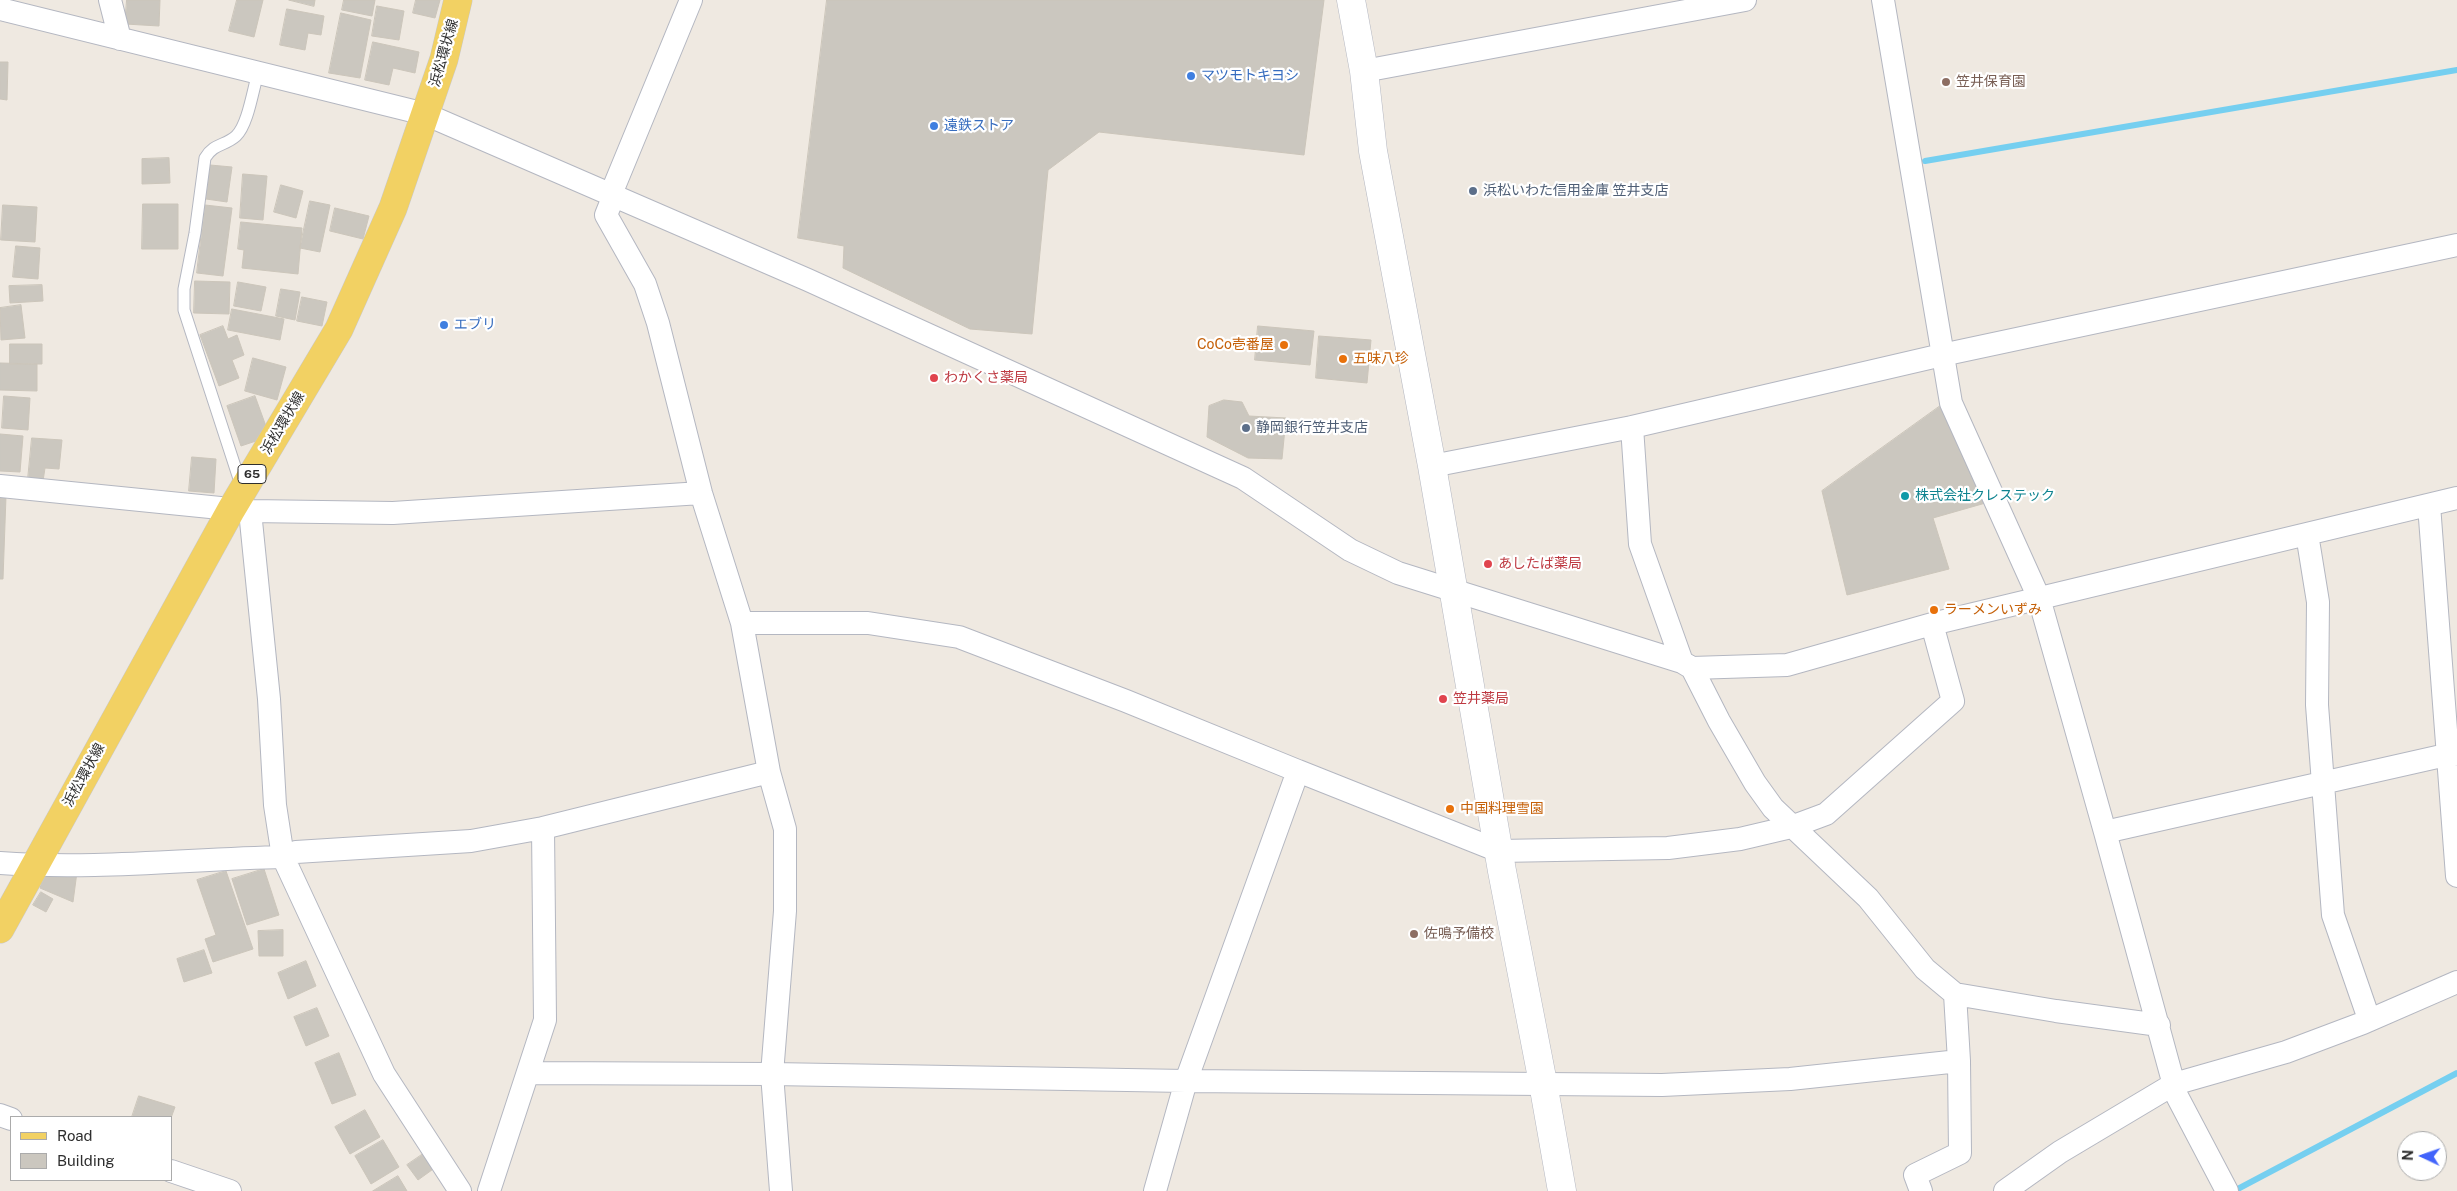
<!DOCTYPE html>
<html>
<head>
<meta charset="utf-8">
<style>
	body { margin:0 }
	#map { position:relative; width:2457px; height:1191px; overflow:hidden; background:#efe9e1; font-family:"Public Sans",sans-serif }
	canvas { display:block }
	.legend { position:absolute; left:10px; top:1116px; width:162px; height:65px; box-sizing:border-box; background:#fff; border:1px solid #ababab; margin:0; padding:6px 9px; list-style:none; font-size:15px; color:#2e2e2e }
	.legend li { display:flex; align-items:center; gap:10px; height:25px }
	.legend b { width:25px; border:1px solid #ababab }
	.north { position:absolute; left:2397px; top:1131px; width:50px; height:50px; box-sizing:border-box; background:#fff; border:1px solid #ababab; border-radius:50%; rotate:273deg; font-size:14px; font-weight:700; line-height:20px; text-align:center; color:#2e2e2e }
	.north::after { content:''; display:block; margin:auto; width:18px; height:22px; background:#4264fb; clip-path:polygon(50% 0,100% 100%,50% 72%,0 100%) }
</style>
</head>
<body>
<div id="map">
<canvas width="2457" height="1191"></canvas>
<ul class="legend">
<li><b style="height:6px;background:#f2d163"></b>Road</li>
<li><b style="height:14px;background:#cbc7bf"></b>Building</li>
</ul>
<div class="north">N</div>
</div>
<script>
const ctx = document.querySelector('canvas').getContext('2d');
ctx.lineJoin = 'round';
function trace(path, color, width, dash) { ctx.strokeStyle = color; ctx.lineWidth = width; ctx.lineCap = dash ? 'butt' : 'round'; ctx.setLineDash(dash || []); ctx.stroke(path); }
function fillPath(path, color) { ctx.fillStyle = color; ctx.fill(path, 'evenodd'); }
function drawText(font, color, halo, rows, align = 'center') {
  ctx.font = font + ' "Public Sans","Noto Sans JP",sans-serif'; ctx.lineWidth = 4.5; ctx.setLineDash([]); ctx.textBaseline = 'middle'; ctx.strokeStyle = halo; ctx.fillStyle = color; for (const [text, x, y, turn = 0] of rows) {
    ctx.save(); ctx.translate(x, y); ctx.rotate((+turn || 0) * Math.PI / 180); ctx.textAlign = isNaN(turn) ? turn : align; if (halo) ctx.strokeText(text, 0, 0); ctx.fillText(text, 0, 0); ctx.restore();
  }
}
trace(new Path2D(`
	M1925 161 2457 70
	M2234 1191 2457 1073`), '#75cff0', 6);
const building = new Path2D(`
	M127 0H160L159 26 125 24Z
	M237 0H263L254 37 229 31Z
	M289 0H315L314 6Z
	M344 0H375L372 16 342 10Z
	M416 0H440L435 18 413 13Z
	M827 0H1324L1304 155 1099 132 1048 170 1032 334 970 329 843 268 844 246 798 238Z
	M377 6 404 11 399 40 372 36Z
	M287 9 324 16 321 35 308 33 305 50 280 45Z
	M341 13 371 20 360 78 329 73Z
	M373 42 419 52 415 73 393 68 389 85 365 80Z
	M0 62H8L7 100 0 99Z
	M169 158 170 183 142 184V159Z
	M210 165 232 167 227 202 206 199Z
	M243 174 267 176 263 220 240 218Z
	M281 185 303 191 296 218 274 212Z
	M310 201 330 205 320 252 300 248Z
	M143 204H178V249H142Z
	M3 205 37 207 35 242 1 240Z
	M205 205 232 208 223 276 197 273Z
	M335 208 369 216 363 239 330 231Z
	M241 222 302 228 298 274 242 268 244 250 238 249Z
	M16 246 40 248 38 279 13 277Z
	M195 281 230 282 229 314 194 313Z
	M238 282 266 287 261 311 234 306Z
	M42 285 43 301 10 303 9 286Z
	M281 289 300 292 295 320 276 316Z
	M302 297 327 302 322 326 297 321Z
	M21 305 25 338 1 340 0 308Z
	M232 309 284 319 280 340 228 330Z
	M223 326 228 339 237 335 244 355 232 360 239 378 219 386 200 335Z
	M1258 326 1314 331 1310 365 1255 360Z
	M1319 336 1371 340 1367 383 1316 378Z
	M10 344H42V364H10Z
	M253 358 286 367 277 400 245 391Z
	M0 363 37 364V391L0 390Z
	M4 396 30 398 28 430 2 428Z
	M255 396 267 429 265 438 241 446 227 406Z
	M1224 400 1242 402 1249 416 1286 418 1282 459 1248 458 1207 437 1209 406Z
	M1943 404 1989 502 1933 518 1949 569 1847 595 1822 491Z
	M0 434 23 436 20 472 0 471Z
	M32 438 62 440 59 469 45 468 43 481 28 479Z
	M192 457 216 459 214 493 189 491Z
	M0 495 6 496 3 579H0Z
	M264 869 279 915 247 925 232 879Z
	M226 871 253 949 213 962 205 939 216 935 197 880Z
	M77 872 73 902 40 888 45 873Z
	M41 892 53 899 46 912 33 905Z
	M283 930V956H259L258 931Z
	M204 950 212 973 184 982 177 959Z
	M306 961 316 986 288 999 278 973Z
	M317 1008 329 1036 306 1046 294 1017Z
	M339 1053 356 1095 332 1104 315 1063Z
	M139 1096 175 1107 171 1118 132 1117Z
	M365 1110 380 1137 350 1154 335 1127Z
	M383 1140 399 1167 371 1184 355 1156Z
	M426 1152 436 1167 418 1180 407 1165Z
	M398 1176 407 1191H373Z`);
fillPath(building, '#cbc7bf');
trace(building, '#cbc5ba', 1);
const lane = new Path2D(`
	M242 488 184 310V289L195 233 205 158C214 143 225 146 236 136 248 125 253 89 258 73`);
const street = new Path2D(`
	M110 0 120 39
	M1883 0 1951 403 2039 598 2105 832 2177 1096 2227 1191
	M0 9 425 114 808 280 1243 478 1350 550 1398 573 1682 662 1692 668 1787 665 1932 624 2457 498
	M1364 71 1745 0
	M611 194 691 0
	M614 195 606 215 645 284 658 323 701 493 742 623
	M1632 427 1640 544 1682 662
	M1432 466 1632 427 1942 355 2457 245
	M0 486 250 511 393 513 701 493
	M2429 505 2457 876
	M250 511 269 699 275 805 283 857 384 1074 460 1191
	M2307 534 2318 602 2317 705 2333 915 2369 1019
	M1692 668 1719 721 1755 783 1773 808 1868 898 1925 969 1955 994
	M543 828 769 772 742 623H868L959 637 1126 701 1298 771
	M2105 832 2446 755 2457 754
	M0 863C94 870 189 859 283 857L296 852 471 841 543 828 545 1020 489 1191
	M529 1073 772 1074 785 911V829L769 772
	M0 1115 11 1119
	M171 1171 230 1191
	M781 1191 772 1074 1186 1081 1662 1085 1790 1079 1959 1061 1955 994 2056 1011 2159 1025
	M1155 1191 1186 1081 1298 771 1499 851 1668 848 1740 839 1791 827 1826 814 1953 701 1932 624
	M1921 1191 1915 1175 1960 1153 1959 1061
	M2005 1191 2060 1152 2174 1084 2286 1052 2363 1023 2457 982`);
const secondary = new Path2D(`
	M1351 0 1364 71 1373 151 1432 466 1502 871 1543 1083 1562 1191`);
const primary = new Path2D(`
	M0 929 231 510 339 329 393 208 444 59 458 0`);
trace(lane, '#b4b7c1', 13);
trace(street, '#b4b7c1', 24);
trace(secondary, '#b4b7c1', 29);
trace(primary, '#c9c9c9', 29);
trace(lane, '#fff', 11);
trace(street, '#fff', 22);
trace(secondary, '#fff', 28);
trace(primary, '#f2d163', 28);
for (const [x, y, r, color] of [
	[1191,76,5,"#3f7fe0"],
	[1946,82,5,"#8d6e63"],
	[934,126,5,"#3f7fe0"],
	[1473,191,5,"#5c6f8a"],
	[444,325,5,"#3f7fe0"],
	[1284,345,5,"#e8710a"],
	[1343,359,5,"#e8710a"],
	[934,378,5,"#e0444e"],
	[1246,428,5,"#5c6f8a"],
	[1905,496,5,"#0f9aa8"],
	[1488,564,5,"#e0444e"],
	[1934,610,5,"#e8710a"],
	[1443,699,5,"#e0444e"],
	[1450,809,5,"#e8710a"],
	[1414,934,5,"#8d6e63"]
]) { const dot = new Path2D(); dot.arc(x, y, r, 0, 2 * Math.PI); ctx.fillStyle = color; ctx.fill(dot); trace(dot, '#fff', 2); }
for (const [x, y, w] of [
	[252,474,28]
]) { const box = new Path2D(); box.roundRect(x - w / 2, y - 9.5, w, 19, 4); ctx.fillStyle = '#fff'; ctx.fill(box); trace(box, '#2e2e2e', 1); }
drawText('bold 12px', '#2e2e2e', null, [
	["65",252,474]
]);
drawText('14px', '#2e2e2e', '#fff', [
	["浜松環状線",444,53,-74],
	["浜松環状線",283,423,-59],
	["浜松環状線",84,775,-61]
]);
drawText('14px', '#366cbe', '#fff', [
	["マツモトキヨシ",1201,76],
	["遠鉄ストア",944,126],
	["エブリ",454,325]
], 'left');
drawText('14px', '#785e54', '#fff', [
	["笠井保育園",1956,82],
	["佐鳴予備校",1424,934]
], 'left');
drawText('14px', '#4e5e75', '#fff', [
	["浜松いわた信用金庫 笠井支店",1483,191],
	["静岡銀行笠井支店",1256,428]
], 'left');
drawText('14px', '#c56008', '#fff', [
	["CoCo壱番屋",1274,345,"right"],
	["五味八珍",1353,359],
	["ラーメンいずみ",1944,610],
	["中国料理雪園",1460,809]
], 'left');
drawText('14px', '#be3a42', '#fff', [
	["わかくさ薬局",944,378],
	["あしたば薬局",1498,564],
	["笠井薬局",1453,699]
], 'left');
drawText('14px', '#0d838f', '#fff', [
	["株式会社クレステック",1915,496]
], 'left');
</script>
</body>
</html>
